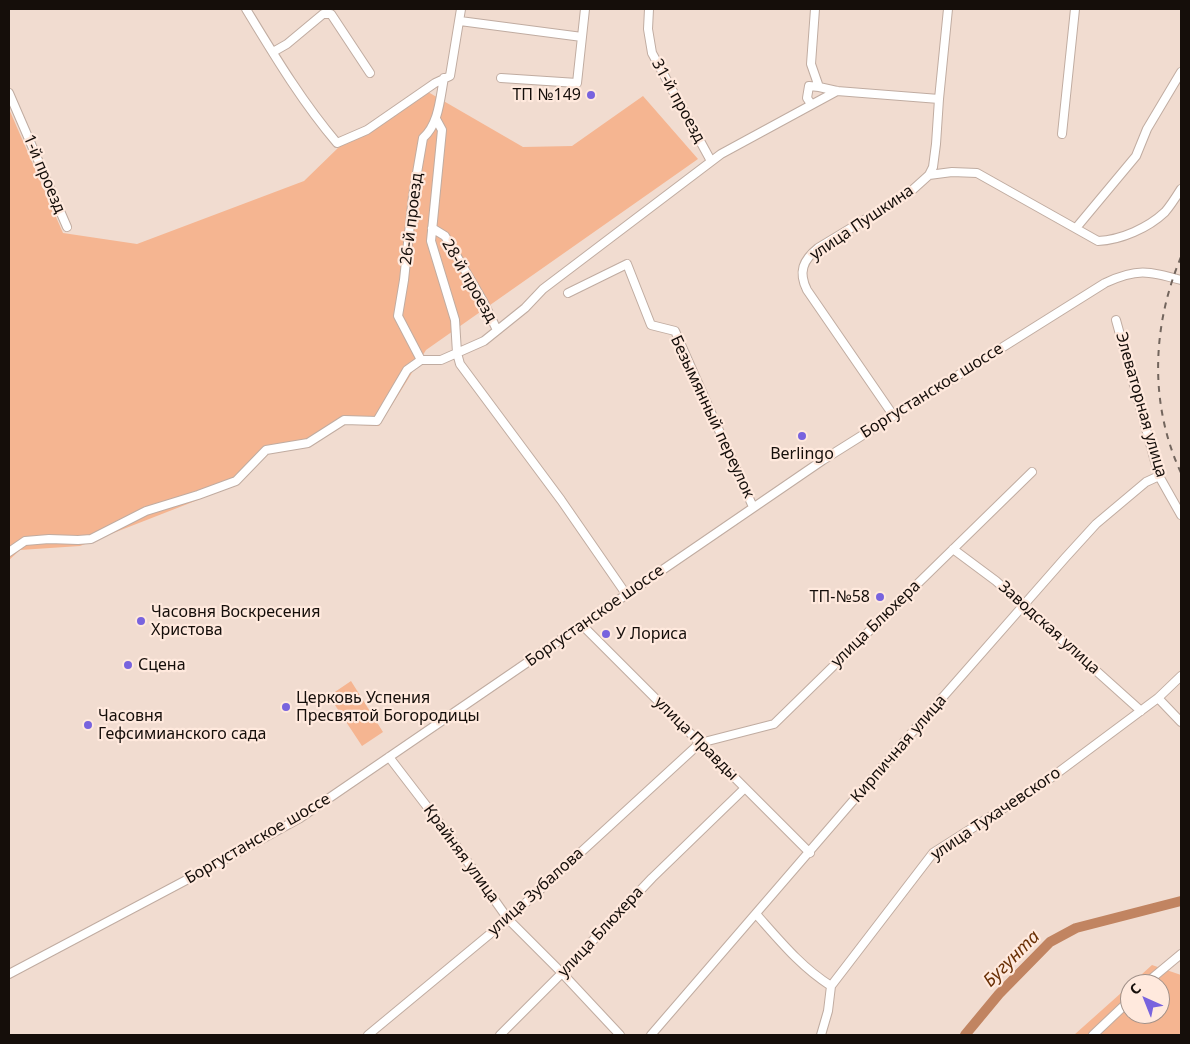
<!DOCTYPE html>
<html>
<head>
<meta charset="utf-8">
<style>
	body { margin:0 }
	#map { position:relative; width:1190px; height:1044px; overflow:hidden; background:#f1dcd0; font-family:"Noto Sans",sans-serif }
	canvas { display:block }
	.frame { position:absolute; inset:0; border:10px solid #150e0a; pointer-events:none }
	.north { position:absolute; left:1120px; top:974px; width:50px; height:50px; box-sizing:border-box; background:#ffe9dd; border:1px solid #a19189; border-radius:50%; rotate:316deg; font-size:14px; font-weight:700; line-height:20px; text-align:center; color:#150e0a }
	.north::after { content:''; display:block; margin:auto; width:18px; height:22px; background:#7863de; clip-path:polygon(50% 0,100% 100%,50% 72%,0 100%) }
</style>
</head>
<body>
<div id="map">
<canvas width="1190" height="1044"></canvas>
<div class="frame"></div>
<div class="north">С</div>
</div>
<script>
const ctx = document.querySelector('canvas').getContext('2d');
ctx.lineJoin = 'round';
function fillPath(path, color) { ctx.fillStyle = color; ctx.fill(path, 'evenodd'); }
function trace(path, color, width, dash) { ctx.strokeStyle = color; ctx.lineWidth = width; ctx.lineCap = dash ? 'butt' : 'round'; ctx.setLineDash(dash || []); ctx.stroke(path); }
function drawText(font, color, halo, rows, align = 'center') {
  ctx.font = font + ' "Noto Sans",sans-serif'; ctx.lineWidth = 4.5; ctx.setLineDash([]); ctx.textBaseline = 'middle'; ctx.strokeStyle = halo; ctx.fillStyle = color; for (const [text, x, y, turn = 0] of rows) {
    ctx.save(); ctx.translate(x, y); ctx.rotate((+turn || 0) * Math.PI / 180); ctx.textAlign = isNaN(turn) ? turn : align; if (halo) ctx.strokeText(text, 0, 0); ctx.fillText(text, 0, 0); ctx.restore();
  }
}
fillPath(new Path2D(`
	M428 92 523 147 572 146 643 96 698 159 426 350 379 426 341 424 316 443 267 451 231 487 80 546 20 550 9 560V109L63 233 137 244 304 181 340 146 370 132Z
	M351 681 383 732 362 746 329 696Z
	M1152 965 1181 975V1035H1074L1130 985V1014H1160V984H1131Z`), '#f5b591');
trace(new Path2D(`
	M965 1035 999 994 1050 942 1076 928 1181 901`), '#c18461', 10);
const minor = new Path2D(`
	M246 9C274 55 302 102 337 143L367 130 435 83 450 76 461 9
	M649 9 648 29 652 53 711 161
	M815 9 811 64 819 87 837 91 939 99
	M460 21 582 37
	M273 52 287 44 323 14H331L370 73
	M501 78 577 83 585 9
	M9 93 67 227
	M811 104 807 98 809 86 819 87
	M436 119 442 130 431 241 455 320 457 353 460 364 561 500 626 594
	M1062 134 1075 9
	M929 175 952 172 977 173 1098 241C1121 240 1148 228 1165 212 1171 205 1176 197 1181 189
	M432 228 445 236 483 301 497 330
	M1076 228 1136 156 1147 129 1181 72
	M568 293 627 264 651 325 675 331 753 507
	M1116 320 1159 476 1181 515
	M421 360 398 316 404 280 413 196 423 138C439 124 440 98 444 78
	M893 415 807 290C798 272 803 260 818 248L909 193 929 175 933 167 936 144 939 99 948 9
	M953 549 996 581 1141 711
	M9 552 25 541 49 539 78 540 91 539 146 511 198 495 236 481 266 450 308 443 344 420 377 421 407 370 421 360H441L484 341 525 308 543 289 721 154 837 91
	M582 625 810 853
	M1158 698 1181 722
	M389 757 445 830 508 919 562 973 620 1035
	M756 914C780 941 801 967 831 986
	M9 974 209 868 300 818 823 460 1105 283C1137 268 1148 271 1181 280
	M1145 984 1181 954
	M368 1035 508 919 700 743 774 724 1032 472
	M500 1035 562 973 652 878 745 788
	M651 1035 921 722 1065 558 1096 524 1146 482 1159 476
	M821 1035 828 1011 831 986 933 853 1048 780 1158 698 1181 676
	M1093 1035 1130 1000`);
trace(minor, '#c0aca1', 10);
trace(minor, '#fff', 8);
trace(new Path2D(`
	M1181 257C1152 326 1149 404 1181 473`), '#72655d', 2, [6, 6]);
for (const [x, y, r, color] of [
	[591,95,5,"#7863de"],
	[802,436,5,"#7863de"],
	[880,597,5,"#7863de"],
	[141,621,5,"#7863de"],
	[606,634,5,"#7863de"],
	[128,665,5,"#7863de"],
	[286,707,5,"#7863de"],
	[88,725,5,"#7863de"]
]) { const dot = new Path2D(); dot.arc(x, y, r, 0, 2 * Math.PI); ctx.fillStyle = color; ctx.fill(dot); trace(dot, '#ffe9dd', 2); }
drawText('16px', '#150e0a', '#ffe9dd', [
	["ТП №149",581,95,"right"],
	["Berlingo",802,454,"center"],
	["ТП-№58",870,597,"right"],
	["Часовня Воскресения",151,612],
	["Христова",151,630],
	["У Лориса",616,634],
	["Сцена",138,665],
	["Церковь Успения",296,698],
	["Пресвятой Богородицы",296,716],
	["Часовня",98,716],
	["Гефсимианского сада",98,734]
], 'left');
drawText('16px', '#150e0a', '#ffe9dd', [
	["31-й проезд",678,101,61],
	["1-й проезд",44,174,67],
	["26-й проезд",412,219,-83],
	["улица Пушкина",862,223,-34],
	["28-й проезд",469,281,60],
	["Боргустанское шоссе",932,391,-32],
	["Элеваторная улица",1141,405,74],
	["Безымянный переулок",712,417,65],
	["Боргустанское шоссе",595,616,-35],
	["улица Блюхера",876,624,-44],
	["Заводская улица",1049,628,42],
	["улица Правды",696,739,45],
	["Кирпичная улица",899,749,-49],
	["улица Тухачевского",996,814,-34],
	["Боргустанское шоссе",258,839,-30],
	["Крайняя улица",461,854,54],
	["улица Зубалова",536,892,-42],
	["улица Блюхера",601,932,-47]
]);
drawText('italic 18px', '#6a3006', '#ffe9dd', [
	["Бугунта",1012,959,-45]
]);
</script>
</body>
</html>
